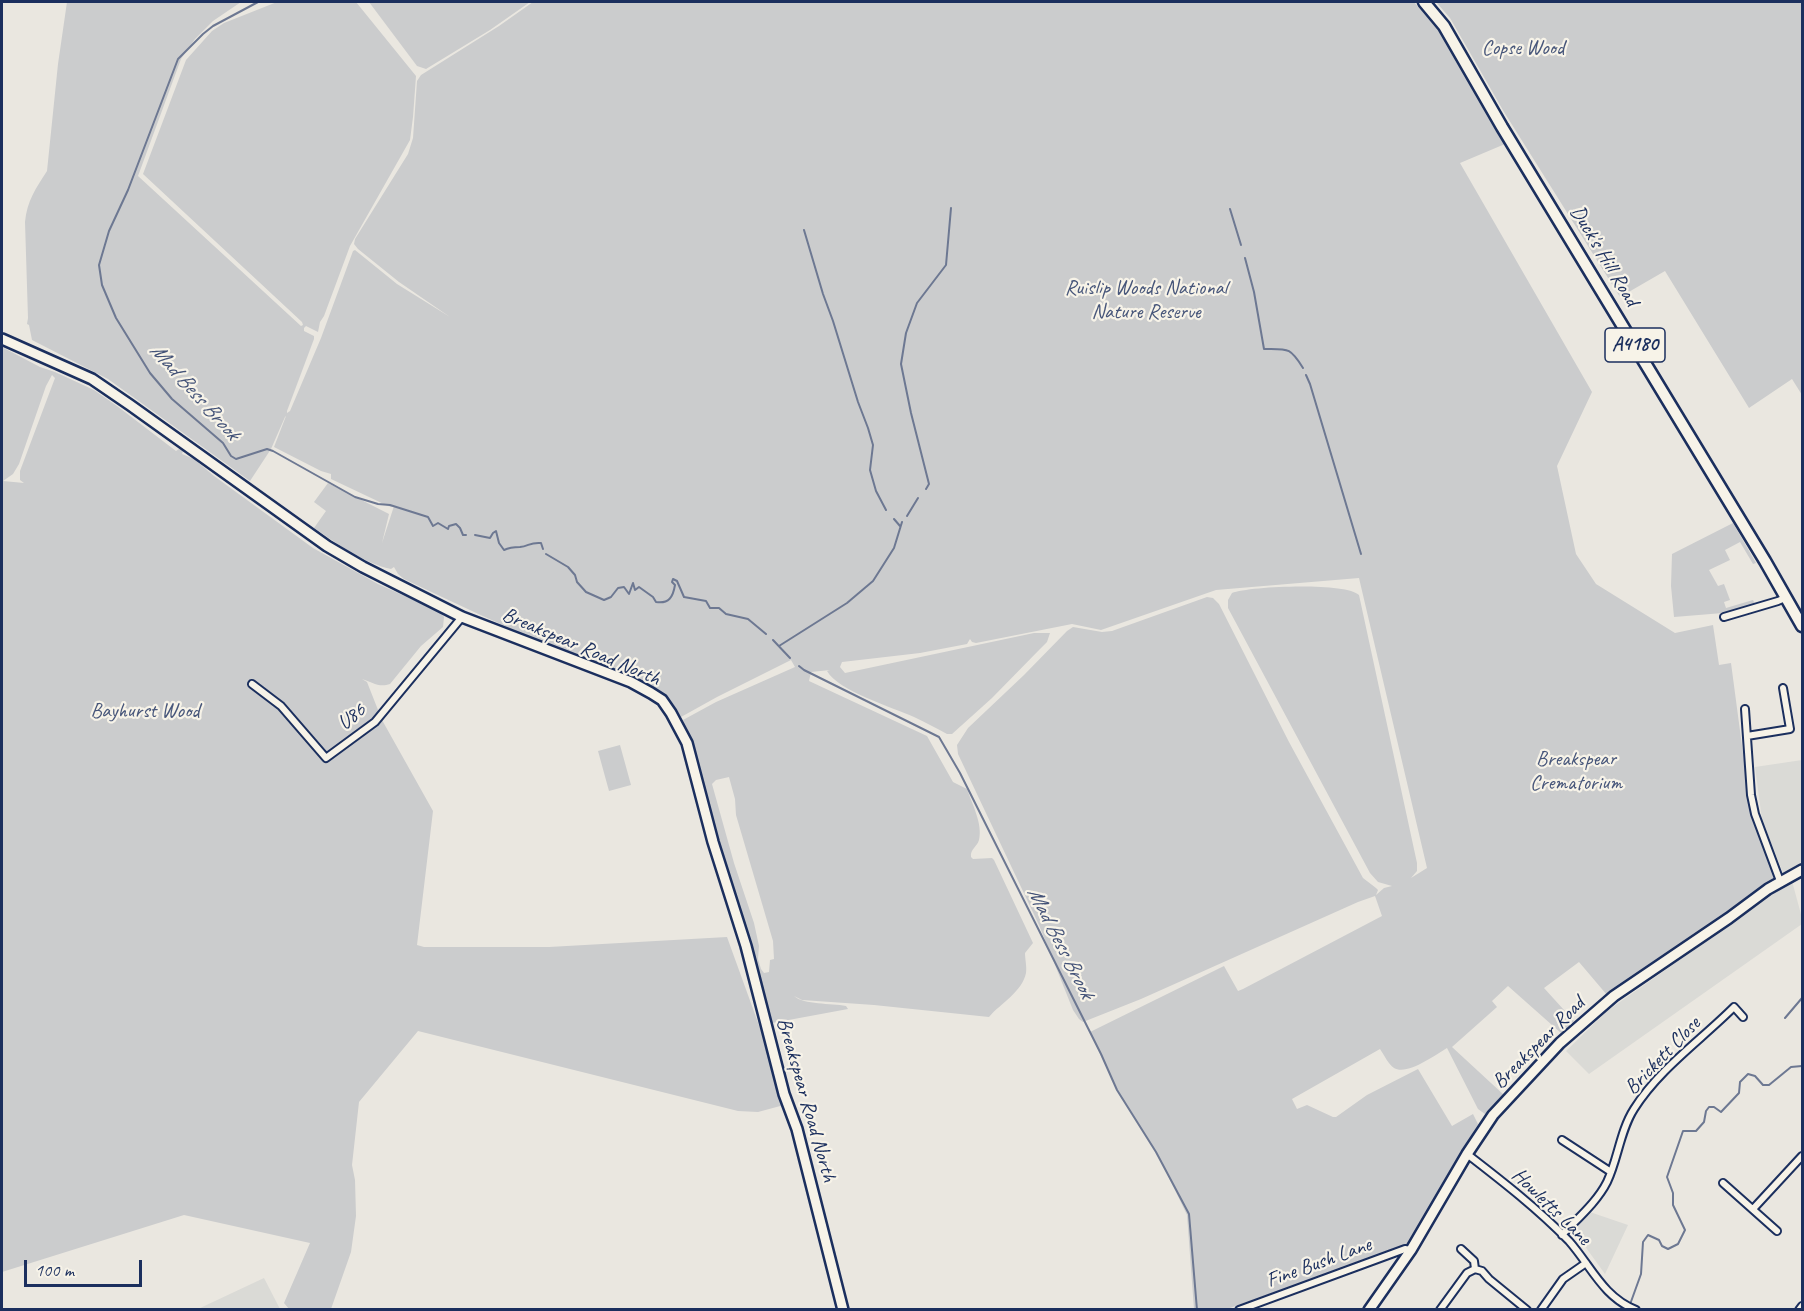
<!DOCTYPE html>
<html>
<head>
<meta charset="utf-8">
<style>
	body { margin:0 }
	#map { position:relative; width:1804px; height:1311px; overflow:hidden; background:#eae7e0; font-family:Caveat,sans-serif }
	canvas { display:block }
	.frame { position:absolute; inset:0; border:3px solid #1b2f5e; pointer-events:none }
	.scale { position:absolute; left:24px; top:1260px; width:118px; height:27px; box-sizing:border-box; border:3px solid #1b2f5e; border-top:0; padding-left:8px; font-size:18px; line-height:21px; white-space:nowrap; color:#1b2f5e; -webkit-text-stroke:4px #f7f3e8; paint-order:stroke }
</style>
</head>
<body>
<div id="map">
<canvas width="1804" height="1311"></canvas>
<div class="frame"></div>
<div class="scale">100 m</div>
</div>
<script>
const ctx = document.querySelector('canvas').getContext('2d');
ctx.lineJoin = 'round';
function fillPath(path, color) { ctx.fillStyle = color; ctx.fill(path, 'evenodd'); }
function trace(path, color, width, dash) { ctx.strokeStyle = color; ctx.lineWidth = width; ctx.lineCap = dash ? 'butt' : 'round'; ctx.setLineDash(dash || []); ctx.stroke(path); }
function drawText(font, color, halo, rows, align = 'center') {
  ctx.font = font + ' Caveat,sans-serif'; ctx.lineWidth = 4.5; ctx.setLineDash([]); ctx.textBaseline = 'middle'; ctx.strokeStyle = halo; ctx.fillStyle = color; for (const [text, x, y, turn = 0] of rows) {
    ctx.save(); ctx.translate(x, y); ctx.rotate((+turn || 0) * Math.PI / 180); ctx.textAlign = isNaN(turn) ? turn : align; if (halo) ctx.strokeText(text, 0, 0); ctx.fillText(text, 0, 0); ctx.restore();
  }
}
fillPath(new Path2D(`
	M1802 760V862L1783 873 1762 820 1755 767Z
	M1792 881 1802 918V924L1589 1074 1566 1051 1607 1011Z
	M1581 1209 1628 1225 1605 1274 1566 1220Z
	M264 1278 280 1309H198Z`), '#dadad6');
fillPath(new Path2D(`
	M67 2H241L213 21 195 39 181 59 138 176 301 326 303 325 302 322 143 174 186 60 212 31 224 23 277 2H356L416 76 413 117 410 140 350 246 324 316 320 322 318 332 306 326 304 328V331L314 336V339L287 411V413L290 411 321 338 353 251 355 250 397 284 450 317 399 282 358 249 354 244 355 239 408 154 413 138 417 81 421 75 499 26 533 2H1414L1437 28 1505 144 1460 163 1592 392 1557 466 1576 554 1596 584 1675 633 1713 625 1719 665 1731 663 1750 806 1777 881 1727 911 1634 979 1607 995 1579 962 1544 988 1574 1021 1561 1033 1508 986 1492 1001 1497 1007 1452 1047 1504 1095 1485 1114 1478 1109 1447 1048C1435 1055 1407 1076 1394 1068 1389 1065 1384 1055 1380 1049L1292 1099 1297 1109 1307 1105 1333 1117H1336L1367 1095 1418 1069 1452 1126 1473 1114 1478 1124 1412 1243 1227 1309H1194L1187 1215 1158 1155 1117 1090 1090 1032 1224 966 1238 991 1243 989 1382 916 1375 896 1358 902 1141 999 1083 1022 1079 1019 1073 1010 1039 925 958 754 957 745 968 728 1024 675 1067 631 1073 627 1102 632 1112 631 1207 597 1213 598 1219 604 1289 742 1363 878 1376 888 1378 890 1376 895 1384 888 1392 886 1378 882 1370 873 1228 608V600L1232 593C1249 586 1346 582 1359 595L1417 863V871L1411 878 1427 868 1359 578 1216 590 1101 630 1072 624 976 643 972 642 970 639 967 644 920 653 842 662 840 667 845 673 1034 633H1050L1047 642 1040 649 992 698 952 734H947C936 728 925 722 914 717 892 707 838 691 827 671L830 670 811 672 809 681 927 736 953 782 967 789C972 804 983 824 979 840 977 847 970 849 971 857L973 859 992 858 994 860 1033 943 1025 953C1025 959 1027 967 1026 973 1022 992 1001 1003 989 1017L874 1005 802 1000 794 996C804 1005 831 1003 846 1006L848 1009 767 1024 683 720 716 702 795 667 791 660 717 697 681 717C678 712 675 706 671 702 645 673 589 664 554 648 504 626 454 603 404 579L398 574 394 567 391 569C363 563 338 544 314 528L326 511 314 502 328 483 389 514 382 543 394 506 392 507 388 506 331 479V474L321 471 274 447 286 416 285 417 271 449 250 481 108 379 32 340 29 325 27 324 28 318 25 222C27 201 36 188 47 171L58 64ZM729 777 735 799 736 815 773 941 774 959 770 960 769 972 764 973 761 969 758 959 759 946 754 923 734 863 712 784 716 780Z
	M369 2H530L490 30 426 69 417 66Z
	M1436 2H1802V395L1792 379 1749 408 1665 271 1620 297 1504 112 1450 18Z
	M2 347 40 367 55 372 94 390 117 406 176 451 179 449 183 451 182 454 194 459 214 476 313 548 378 584 440 612 444 617 443 627 421 646 390 684C379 688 372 682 362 679L367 682 382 720 433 811 417 945 424 947H549L727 937 765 1042 784 1105 758 1112 738 1111 418 1031 359 1102 352 1165 355 1180 356 1216 351 1252 331 1309H289L284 1303 310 1243 184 1215 2 1272ZM52 375 55 378 20 471V480L24 483 3 481 13 474 19 464 46 386Z
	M1733 523 1756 563 1753 564 1740 542 1725 550 1730 560 1709 570 1718 586 1724 584 1730 600 1724 602 1726 608 1753 600 1755 604 1723 613 1674 617 1671 586 1672 554Z
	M620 745 631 785 609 791 598 751Z`), '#cbcccd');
trace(new Path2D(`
	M258 2 213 26 203 34 178 59 128 190 109 231 99 265 102 285 116 318 150 373 172 399 223 443 231 456 236 459 267 449 273 451 355 497 378 504 390 505 428 517 433 526 438 523 448 529 449 526 456 524 460 528 463 535H466
	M1230 209 1241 245
	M804 230 823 294 833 321 858 402 868 428 873 445 870 470 876 491 886 510
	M1245 258 1254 292 1264 349C1288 349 1290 347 1303 368
	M1306 375 1310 384 1361 554
	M926 489 929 484 911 413 901 364 906 333 917 303 946 265 951 208
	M907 516 918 498
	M894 519 900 526
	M475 535 490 538 493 533 496 531 499 543 504 550C510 547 514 547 520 547 529 546 530 542 541 543L543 549
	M546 554 568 567 575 575 577 582 586 592 604 600 611 597 618 588 624 587 629 594 633 583 635 590 639 587 653 597 656 602C669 604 673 597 675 585L672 582 673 579 677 581 684 597 706 601 710 608H719L726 614 748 619 766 634
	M773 640 790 658
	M779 646 847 603 873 581 894 548 902 522
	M799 666 804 670 939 737 960 773 1101 1054 1117 1090 1156 1152 1189 1214 1197 1310
	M1785 1018 1802 998
	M1628 1310 1641 1274 1643 1242 1648 1235 1659 1240 1662 1246 1668 1249 1678 1244 1685 1230 1673 1205V1193L1667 1177 1683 1131H1696L1704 1122 1706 1111 1709 1107H1714L1721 1112 1739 1093 1740 1082 1748 1074 1755 1076 1763 1085H1769L1791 1067 1802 1066`), '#6d7892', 2);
const street = new Path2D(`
	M1724 617 1778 601 1785 598
	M252 684 281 706 326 758 375 722 462 617
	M1745 709 1751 795 1755 814 1780 881
	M1747 736 1790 729 1783 688
	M1562 1140 1611 1172
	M1467 1154C1502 1181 1538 1209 1569 1241 1591 1266 1603 1297 1636 1310
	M1723 1183 1777 1231
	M1753 1209 1802 1156
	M1562 1235C1577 1219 1597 1202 1607 1182 1618 1159 1620 1131 1634 1109 1659 1069 1701 1040 1734 1007L1743 1017
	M1461 1249 1474 1261 1475 1269
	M1239 1310 1405 1249 1411 1250
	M1440 1310 1467 1273 1475 1269 1482 1271 1489 1279 1527 1310
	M1541 1310 1563 1279 1586 1263
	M1799 1310 1802 1306`);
const secondary = new Path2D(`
	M2 339 92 379 130 405 327 546 363 567 462 617 631 682 651 693 662 700 671 713 687 743 713 842 746 946 784 1094 797 1129 843 1310
	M1369 1310 1411 1250 1467 1154 1493 1115 1560 1043 1614 996 1729 918 1768 889 1802 870`);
const primary = new Path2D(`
	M1424 2 1444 26 1502 127 1765 561 1802 626`);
trace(street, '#1b2f5e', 10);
trace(secondary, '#1b2f5e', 14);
trace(primary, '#1b2f5e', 15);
trace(street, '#f7f3e8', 6);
trace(secondary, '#f7f3e8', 9);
trace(primary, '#f7f3e8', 10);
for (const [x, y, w] of [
	[1635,345,60]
]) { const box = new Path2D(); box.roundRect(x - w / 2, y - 17, w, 34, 4.5); ctx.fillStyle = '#f7f3e8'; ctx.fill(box); trace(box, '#1b2f5e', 1.5); }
drawText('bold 20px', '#1b2f5e', null, [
	["A4180",1635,345]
]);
drawText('21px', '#47567a', '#f7f3e8', [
	["Copse Wood",1523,48],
	["Ruislip Woods National",1146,288],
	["Nature Reserve",1146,312],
	["Bayhurst Wood",145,711],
	["Breakspear",1576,759],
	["Crematorium",1576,783]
]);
drawText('21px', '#1b2f5e', '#f7f3e8', [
	["Duck's Hill Road",1604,256,59],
	["Breakspear Road North",581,647,23],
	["U86",352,717,-39],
	["Breakspear Road",1539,1043,-45],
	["Brickett Close",1663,1056,-46],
	["Breakspear Road North",806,1100,74],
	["Howletts Lane",1551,1207,44],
	["Fine Bush Lane",1319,1263,-20]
]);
drawText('italic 22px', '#445378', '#f7f3e8', [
	["Mad Bess Brook",194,392,48],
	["Mad Bess Brook",1060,943,63]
]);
</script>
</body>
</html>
